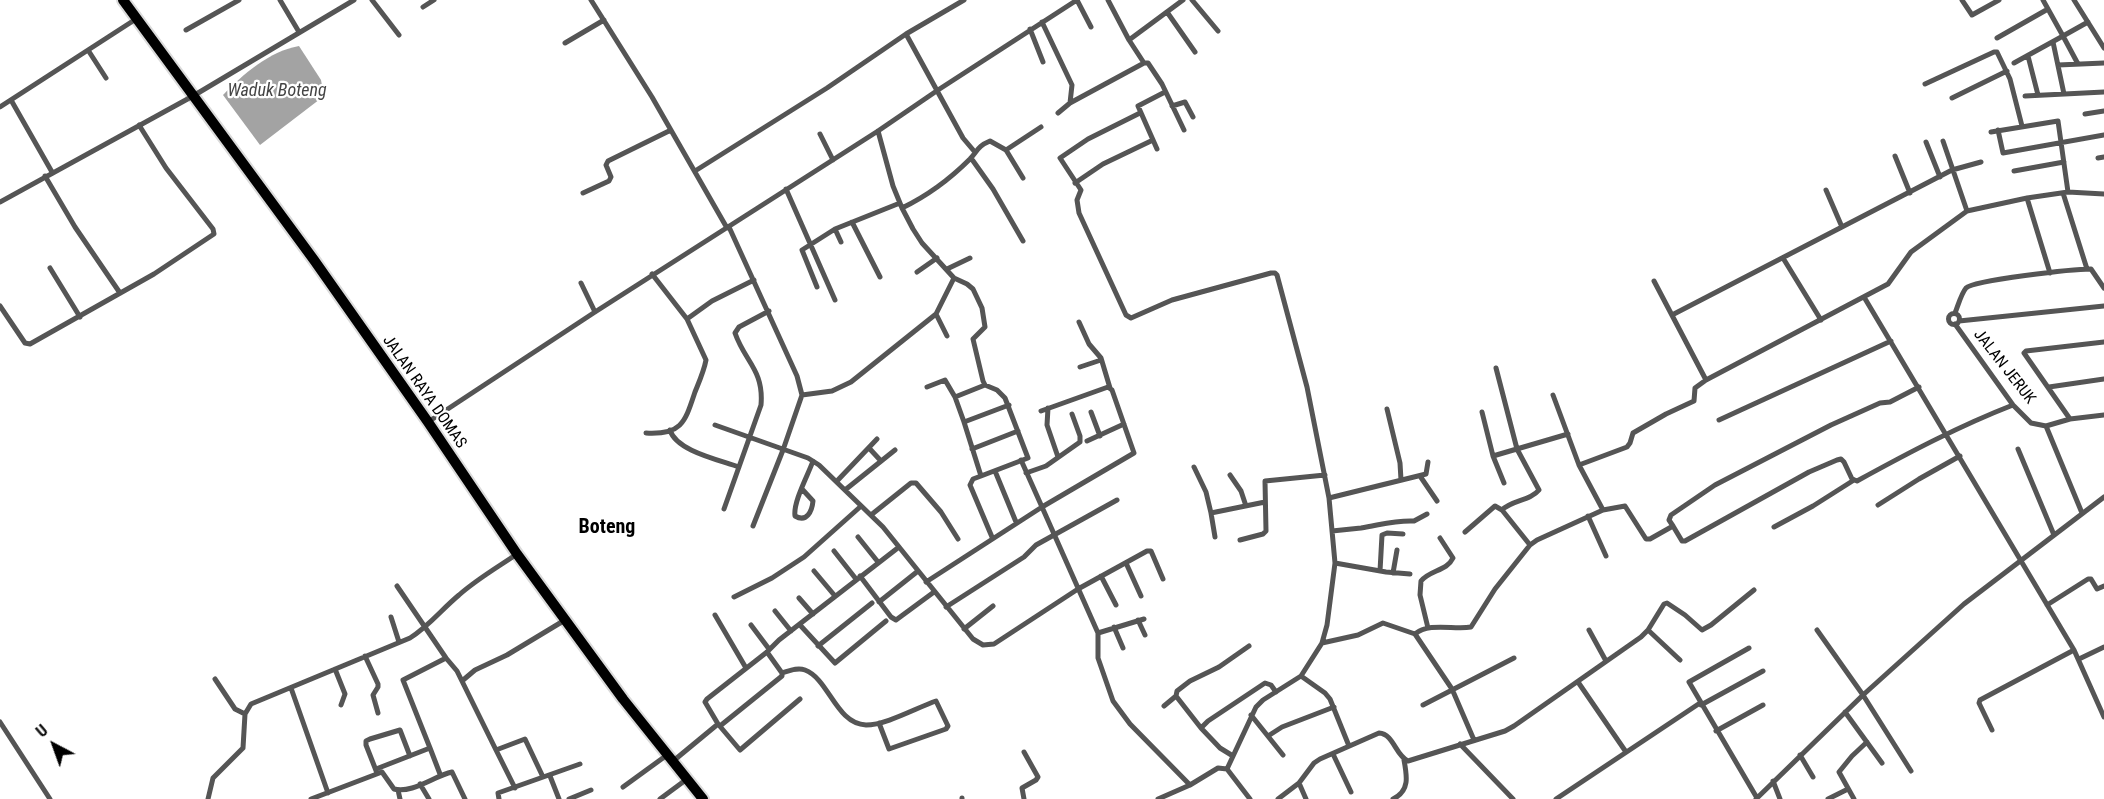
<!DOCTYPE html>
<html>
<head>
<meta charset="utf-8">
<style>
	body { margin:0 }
	#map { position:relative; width:2104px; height:799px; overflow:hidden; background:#fff; font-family:"Roboto Condensed",sans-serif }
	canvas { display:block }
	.north { position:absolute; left:24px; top:715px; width:60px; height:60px; -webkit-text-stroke:4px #fff; paint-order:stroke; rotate:319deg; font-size:16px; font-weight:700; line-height:24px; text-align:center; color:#000 }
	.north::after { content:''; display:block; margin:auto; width:21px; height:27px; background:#000; clip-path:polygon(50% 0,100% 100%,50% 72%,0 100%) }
</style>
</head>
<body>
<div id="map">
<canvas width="2104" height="799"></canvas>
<div class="north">U</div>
</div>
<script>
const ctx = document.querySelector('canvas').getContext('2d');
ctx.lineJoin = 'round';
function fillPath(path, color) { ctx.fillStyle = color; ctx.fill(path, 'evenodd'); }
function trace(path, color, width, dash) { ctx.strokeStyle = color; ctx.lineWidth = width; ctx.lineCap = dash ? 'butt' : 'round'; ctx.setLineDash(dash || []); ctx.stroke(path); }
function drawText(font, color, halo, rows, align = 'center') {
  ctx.font = font + ' "Roboto Condensed",sans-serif'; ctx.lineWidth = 4.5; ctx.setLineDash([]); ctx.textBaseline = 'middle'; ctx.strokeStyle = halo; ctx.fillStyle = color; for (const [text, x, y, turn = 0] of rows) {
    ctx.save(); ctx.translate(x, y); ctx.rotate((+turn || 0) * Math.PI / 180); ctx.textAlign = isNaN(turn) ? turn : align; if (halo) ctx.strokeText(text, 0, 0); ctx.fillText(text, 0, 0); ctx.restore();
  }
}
fillPath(new Path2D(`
	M299 46 321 80 324 96 260 145 223 95C243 74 270 51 299 46Z`), '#a3a3a3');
const highway = new Path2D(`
	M123 0 314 260 428 422 517 554 623 699 703 799`);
trace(highway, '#dbdbdb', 14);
trace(new Path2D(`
	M280 0 299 32
	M372 0 399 35
	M591 0 652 97 727 228
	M1077 0 1091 27
	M1108 0 1129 40 1144 63H1148L1162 84 1184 130
	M1192 0 1218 31
	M1962 0 1972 15 1999 0
	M2074 0 2104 48
	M423 7 434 0
	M1167 12 1195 52
	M1042 22 1072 85 1070 103
	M1030 29 1043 62
	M186 30 239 0
	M906 34 963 138 974 151
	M1997 38 2048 9
	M1129 40 1183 0
	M2053 42 2064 94
	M565 43 604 20
	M88 50 106 78
	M2028 56 2038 95
	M2014 63 2063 36 2043 0
	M2078 64 2063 36 2088 22
	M2058 65 2104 63
	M1925 84 1994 52H1997L2010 79 2022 126
	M2025 96 2104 92
	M1952 98 2007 71
	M11 100 52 172
	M1172 106 1185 102 1193 117
	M0 107 136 19
	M1058 113 1070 103 1144 63
	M1140 113 1088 139 1060 158 1081 190 1077 200 1079 213 1126 315 1131 318 1172 300 1271 273H1275L1277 275 1307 387 1329 498 1335 563 1327 625 1322 643 1301 676 1263 700 1256 707 1227 769 1218 768 1190 785 1158 799
	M2085 114 2104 111
	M1998 130 2003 153 2104 135
	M878 131 893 186 902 208 913 229 922 243 954 278 967 284 973 289 982 308 985 327 973 339 983 381 985 385 997 390 1005 398 1028 458 981 476
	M1991 132 2058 121 2068 192
	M820 134 833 160
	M1943 141 1967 211
	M1926 142 1940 177
	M1157 149 1138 106 1165 92
	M1006 150 1041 127
	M1895 156 1910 193
	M971 158 993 189 1023 241
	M2098 158 2104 157
	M695 171 827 88 906 34 964 0
	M2014 171 2064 162
	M45 176 75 227 120 293
	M1075 183 1103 164 1153 140
	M786 189 835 300
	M1826 190 1842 227
	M583 193 609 181 611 177 606 165 608 161 671 130
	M2063 193 2087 269
	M2027 198 2050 273
	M0 202 193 96 354 0
	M902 208C927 196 950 179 970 159 978 150 978 146 990 141L1006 150 1023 178
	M852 222 880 277
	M729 227 797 376 802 395 783 450 753 526
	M835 229 841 242
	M1783 258 1821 320
	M50 268 80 317
	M947 269 970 258
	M917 272 937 258
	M1654 281 1706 380 1888 284 1911 252 1967 211 2027 198 2068 192 2104 194
	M581 283 595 312
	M817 287 802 250 835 229 900 203
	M1864 297 2074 650 2104 717
	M0 306 25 343 30 344 154 274 214 234 213 229 166 168 139 125
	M1955 313C1958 306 1961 294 1966 288 1974 280 2074 269 2091 269L2104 288
	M1948.5 319a5.5 5.5 0 1 1 11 0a5.5 5.5 0 1 1-11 0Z
	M936 314 947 336
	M1672 315 1952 170 1981 162
	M687 319 712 301 754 280
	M1959 321 2104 306
	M1079 322 1089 344 1101 358 1110 388
	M1955 324 2013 405 2031 423 2046 426 2070 419 2104 415
	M1080 367 1101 360
	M1496 368 1517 449 1539 490C1530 501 1512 500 1502 510L1530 545
	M927 387 945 380 955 397 964 422
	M2049 387 2104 379
	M802 395 832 391 851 382 936 314 954 278
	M1553 395 1579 465 1603 510
	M955 397 985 385
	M1048 408 1047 425 1058 457
	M1387 409 1400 463 1401 480
	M1041 411 1108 387 1112 390 1134 453 1042 507 1098 633V658L1113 701 1130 724 1190 785
	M1091 412 1100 436
	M1482 412 1493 456 1504 483
	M2070 419 2024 353 2026 351 2104 342
	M1719 420 1891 341
	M428 422 595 312 878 131 938 90 1077 0
	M715 425 808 458 819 465 883 527 973 639 983 645 994 644 1078 589 1147 551H1151L1163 579
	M2046 426 2082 513
	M670 430C676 451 720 460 739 467
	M646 433C682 435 685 422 695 392 699 382 704 371 706 360L687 319 652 274
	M1087 441 1124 424
	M869 448 881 461
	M972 449 1018 431
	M2018 449 2054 535
	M1493 456 1568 434
	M1579 465 1627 447 1630 443 1633 433 1666 414 1694 401 1695 388 1706 380
	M1194 467 1206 492 1211 513 1265 502
	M995 471 1016 522
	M1026 473 1046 466 1080 442V436L1072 414
	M1230 475 1241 491 1246 506
	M1420 476 1437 501
	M837 481 877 439
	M802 489 813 501C812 511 807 523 795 516 793 502 808 475 813 461
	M845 490 895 450
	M1329 498 1426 474 1428 462
	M1878 505 1919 479 1960 456
	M724 509 761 405C764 370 745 362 735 333L739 327 769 311
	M1211 513 1215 537
	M871 515 911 483H916L941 512 958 539
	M1588 516 1606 556
	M1673 526 1669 520 1671 515 1715 485 1831 425 1880 403 1890 402 1919 387
	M1774 527 1813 506 1854 480
	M1332 531C1342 530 1352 529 1361 528 1380 525 1395 520 1414 521L1427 514
	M1465 532 1495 506 1502 510
	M858 537 878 562
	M992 537 970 485 973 479 981 476 964 422 1009 405
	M1240 540 1263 534 1266 531 1265 481 1325 475
	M834 551 856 579
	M1126 563 1141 596
	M1335 563 1386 572 1410 574
	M814 571 835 596
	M1380 571 1382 535 1387 533 1403 534
	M1393 573 1397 550
	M860 576 891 617 896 620 934 592
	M1101 576 1116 605
	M926 582 1042 507 1021 460
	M397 586 446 658 457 671 496 750 525 739 543 777
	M734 597 772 578 804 557 860 507
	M799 598 813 614
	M879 602 918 571
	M2047 605 2088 579H2091L2097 589 2104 586
	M946 607 1024 557 1036 545 1117 500
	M775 611 791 631
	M715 615 746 668
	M391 617 399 642
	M1138 620 1145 635
	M751 625 769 649
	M800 625 835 663 886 621
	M1114 627 1123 648
	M1428 628 1420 595 1421 581C1430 570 1447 571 1453 558L1440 538
	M964 629 993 606
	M1589 630 1606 661
	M1648 630 1680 660
	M1817 630 1863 695 1911 771
	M1098 633 1144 619
	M1415 634 1452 689 1474 740
	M1322 643 1358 635 1383 623 1415 634C1429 622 1454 630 1471 627L1495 589 1530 545 1537 540 1603 510 1625 506 1646 539H1650L1673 526 1682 541H1685L1809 472 1837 460 1841 459 1844 462 1852 479 1857 481C1908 453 1959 426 2013 405
	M818 646 872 603
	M1749 648 1689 682 1757 798
	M767 652 782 673
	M365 656 378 684V687L373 695 378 713
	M2079 659 2104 647
	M335 669 345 694 341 705
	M1301 676 1325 693 1330 699 1349 746
	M215 679 235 709 245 714
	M462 681 475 670 507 655 565 620
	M1578 682 1626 752
	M291 688 328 793
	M1176 696 1177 691 1190 681 1219 667 1249 646
	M800 699 740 750 718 724 705 702 707 699 767 652 779 640 899 547
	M1423 705 1514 658
	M1701 705 1763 671
	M1164 706 1176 696 1201 728
	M1845 712 1882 763
	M1251 715 1283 755
	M0 722 50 799
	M720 726 782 676V673C789 671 797 667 805 670 829 679 836 724 866 725 886 725 916 708 936 701L948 726 946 729 889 749 879 723
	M1992 730 1979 703 1980 700 2074 650
	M1716 731 1763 705
	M1268 736 1282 727 1334 707
	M1460 744 1513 799
	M430 748 403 680 446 658
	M496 750 515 788
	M1024 752 1038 777 1036 780 1022 788 1024 799
	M1333 754 1351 792
	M1800 755 1813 777
	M1233 756 1220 748 1201 728 1208 721 1265 683 1271 685 1276 692
	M672 762 718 724
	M376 769 430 748 440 774
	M1227 769 1250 799
	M377 773 366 745V741L370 739 400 730 410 756
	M550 776 559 799
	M1773 781 1780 799
	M1299 783 1306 799
	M420 784 429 799
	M623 787 667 755
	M398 790 400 799
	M962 798V799
	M208 799 213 778 243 748 245 714 251 704 410 638C429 626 442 609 459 595 477 579 498 567 517 554
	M311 799 382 772 394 789C412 794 434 776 452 772L465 799
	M499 799 498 793 580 764
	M569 799 591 790
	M660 799 687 779
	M1278 799 1299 783 1314 763 1320 759 1379 733C1394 734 1395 755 1408 761L1505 731 1514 726 1641 637 1648 630 1664 604 1667 603 1685 615 1702 630 1711 625 1754 590
	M1393 799C1410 791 1407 776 1404 760
	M1556 799 1700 703
	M1756 799 1863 695 1964 604 2104 497
	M1828 799 1848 789
	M1854 799 1839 772 1852 756 1867 742`), '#555', 5);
trace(highway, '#000', 10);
drawText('16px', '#000', '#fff', [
	["JALAN JERUK",2004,367,52],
	["JALAN RAYA DOMAS",424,392,55]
]);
drawText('italic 18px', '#444', '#fff', [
	["Waduk Boteng",277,91]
]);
drawText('bold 20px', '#000', '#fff', [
	["Boteng",607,528]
]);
</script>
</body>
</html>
